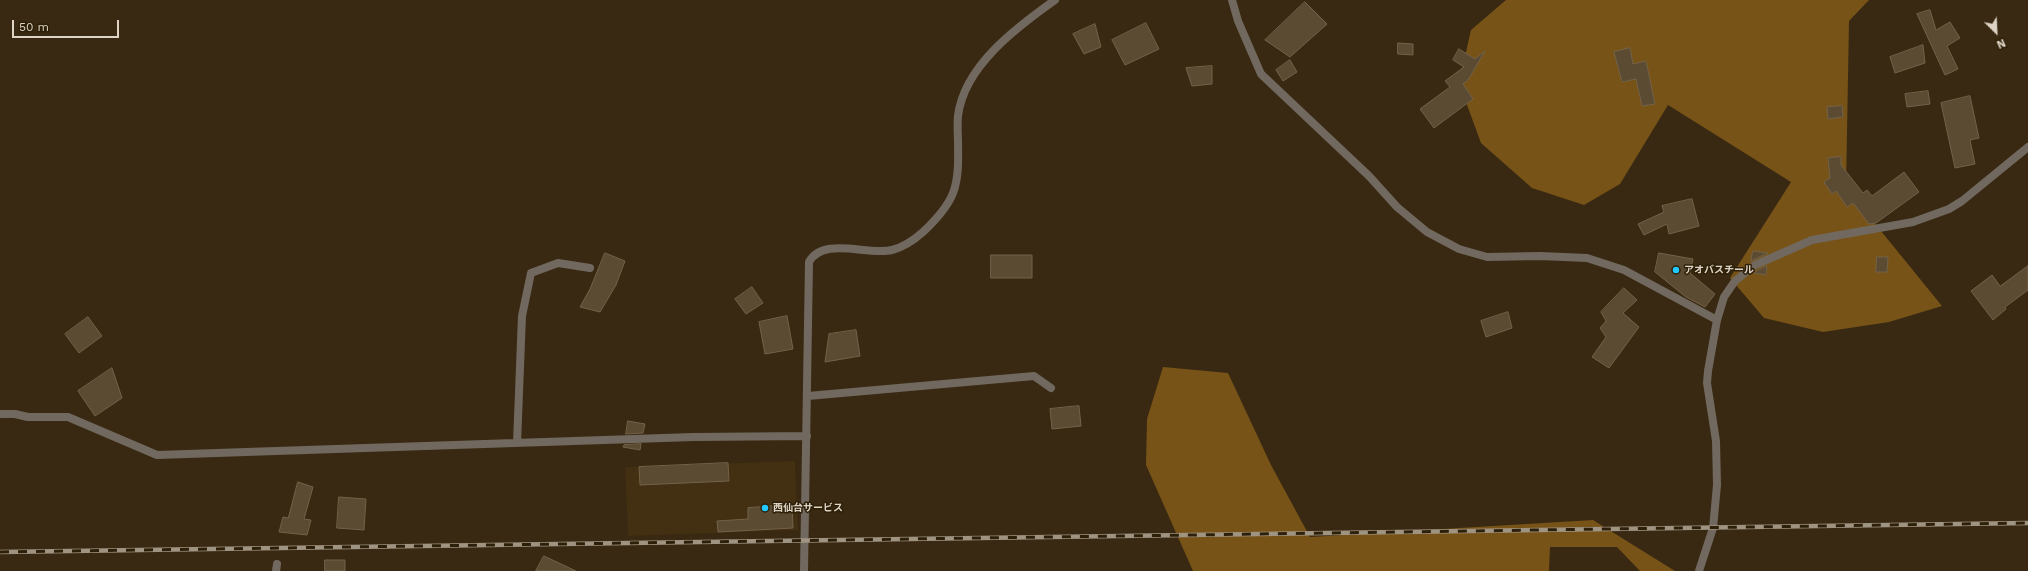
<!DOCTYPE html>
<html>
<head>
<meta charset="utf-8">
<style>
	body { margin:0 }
	#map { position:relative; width:2028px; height:571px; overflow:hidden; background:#392912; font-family:"Work Sans",sans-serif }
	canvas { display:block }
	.north { position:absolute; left:1976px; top:12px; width:40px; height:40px; -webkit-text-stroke:3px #2e2008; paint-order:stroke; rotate:156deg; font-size:11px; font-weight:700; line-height:16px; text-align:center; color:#ded4c6 }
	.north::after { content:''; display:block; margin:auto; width:14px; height:18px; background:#ded4c6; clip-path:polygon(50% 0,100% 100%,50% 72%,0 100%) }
	.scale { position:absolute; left:12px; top:20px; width:107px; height:18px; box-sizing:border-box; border:2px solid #ded4c6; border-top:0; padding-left:5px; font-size:12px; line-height:14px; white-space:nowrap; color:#ded4c6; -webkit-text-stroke:3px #2e2008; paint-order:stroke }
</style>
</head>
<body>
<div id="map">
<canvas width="2028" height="571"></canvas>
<div class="north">N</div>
<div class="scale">50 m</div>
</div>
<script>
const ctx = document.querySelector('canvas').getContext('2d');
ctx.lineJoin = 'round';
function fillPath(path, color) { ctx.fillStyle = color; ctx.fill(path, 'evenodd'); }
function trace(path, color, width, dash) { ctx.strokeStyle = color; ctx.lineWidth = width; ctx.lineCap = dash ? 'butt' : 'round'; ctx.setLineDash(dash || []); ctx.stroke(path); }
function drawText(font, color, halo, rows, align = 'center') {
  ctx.font = font + ' "Work Sans","Noto Sans JP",sans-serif'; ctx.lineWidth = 3; ctx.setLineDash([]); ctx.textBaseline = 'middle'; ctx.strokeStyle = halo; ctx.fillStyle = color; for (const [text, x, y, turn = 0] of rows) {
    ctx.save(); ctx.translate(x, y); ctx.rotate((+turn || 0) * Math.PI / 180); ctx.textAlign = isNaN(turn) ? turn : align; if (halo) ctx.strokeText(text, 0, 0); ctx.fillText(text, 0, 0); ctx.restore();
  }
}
fillPath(new Path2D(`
	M795 461 798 530 628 536 625 467Z`), '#432f11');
fillPath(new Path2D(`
	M1506 0H1869L1849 21 1846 188 1942 306 1889 322 1823 332 1764 318 1730 278 1791 182 1668 105 1620 184 1584 205 1532 188 1481 143 1459 83 1471 30Z
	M1163 367 1228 373 1271 465 1310 537 1593 520 1675 571H1640L1617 547H1550L1549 571H1193L1146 465 1147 419Z`), '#775317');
const building = new Path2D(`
	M1305 2 1327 24 1290 57 1265 40Z
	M1930 10 1936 30 1950 22 1960 38 1947 46 1958 69 1945 75 1917 14Z
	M1146 23 1159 49 1125 65 1112 40Z
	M1095 24 1101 47 1084 54 1073 34Z
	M1398 43 1413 44V55L1398 54Z
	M1923 45 1925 63 1895 73 1890 57Z
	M1630 48 1633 64 1646 61 1655 104 1642 106 1636 79 1622 82 1614 52Z
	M1459 49 1475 59 1485 51 1468 80 1463 84 1473 99 1434 128 1420 109 1450 87 1445 81 1464 67 1453 60Z
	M1290 60 1297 72 1283 81 1276 70Z
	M1212 66V84L1192 86 1186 68Z
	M1928 91 1930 104 1907 107 1905 94Z
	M1970 96 1979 138 1970 140 1975 164 1955 168 1941 103Z
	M1842 106 1843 117 1828 119 1827 107Z
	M1841 157V165L1863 193 1867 190 1872 196 1904 172 1919 192 1876 223 1869 224 1853 203 1847 207 1836 191 1832 194 1824 182 1830 178 1828 158Z
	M1692 199 1699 226 1669 234 1667 224 1644 235 1638 224 1664 212 1662 206Z
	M1753 251 1768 253 1751 261Z
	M605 253 625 261 616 285 600 312 580 307 590 289Z
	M1659 253 1693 259 1690 273 1715 294 1705 307 1686 297 1655 272Z
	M991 255H1032V278H991Z
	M1877 257H1888L1887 272H1876Z
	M1767 266 1766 275 1754 273 1758 270Z
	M2028 266V290L2005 307 2006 309 1993 320 1971 291 1992 275 2000 286Z
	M752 287 763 303 746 314 735 299Z
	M1624 288 1637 300 1623 313 1639 327 1609 368 1592 357 1606 337 1600 328 1606 321 1601 312Z
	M1508 312 1512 328 1486 337 1481 321Z
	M787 316 793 349 765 354 759 322Z
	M88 317 102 336 79 353 65 334Z
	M856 330 860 356 825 362 829 334Z
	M112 368 122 398 95 416 78 391Z
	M1079 406 1081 426 1052 429 1050 409Z
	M628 421 645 424 643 433 626 434Z
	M641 444 640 450 623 447 624 445Z
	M728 463 729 481 640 485 639 467Z
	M298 482 313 487 304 519 311 520 307 535 279 532 283 517 288 518Z
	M339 497 366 499 364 530 337 528Z
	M792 505 793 528 718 532 717 521 748 519V508Z
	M544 556 576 571H536Z
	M325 560H345V571H325Z`);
fillPath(building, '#5b4b33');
trace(building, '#736249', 1);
trace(new Path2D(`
	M1232 0 1238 21 1261 74 1369 176 1397 207 1427 232 1459 249 1487 257 1540 256 1587 258 1624 270 1717 320
	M808 396 1034 376 1051 388
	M0 414H15L28 417H68L157 455 693 437 807 436
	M517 443 522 316 531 273 558 263 590 268
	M276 571 277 564
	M804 571 809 262C823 236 868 256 892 250 904 247 914 240 923 232 956 201 959 187 958 143 958 134 957 125 958 116 964 66 1017 27 1055 0
	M1699 571 1713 528 1717 485 1716 441 1707 383 1708 371 1717 320 1724 297 1735 281 1755 265 1812 240 1913 222 1949 209 1962 201 2028 147`), '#71695f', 8);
const rail = new Path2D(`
	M0 552 2028 523`);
trace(rail, '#9f9382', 4.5);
trace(rail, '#2e2008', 3, [9]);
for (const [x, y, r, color] of [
	[1676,270,4,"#22c9fe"],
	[765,508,4,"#22c9fe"]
]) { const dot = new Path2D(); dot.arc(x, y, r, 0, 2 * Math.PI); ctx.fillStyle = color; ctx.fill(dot); trace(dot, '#2e2008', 1.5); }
drawText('bold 10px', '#ded4c6', '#2e2008', [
	["アオバスチール",1684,270],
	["西仙台サービス",773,508]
], 'left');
</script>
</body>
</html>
